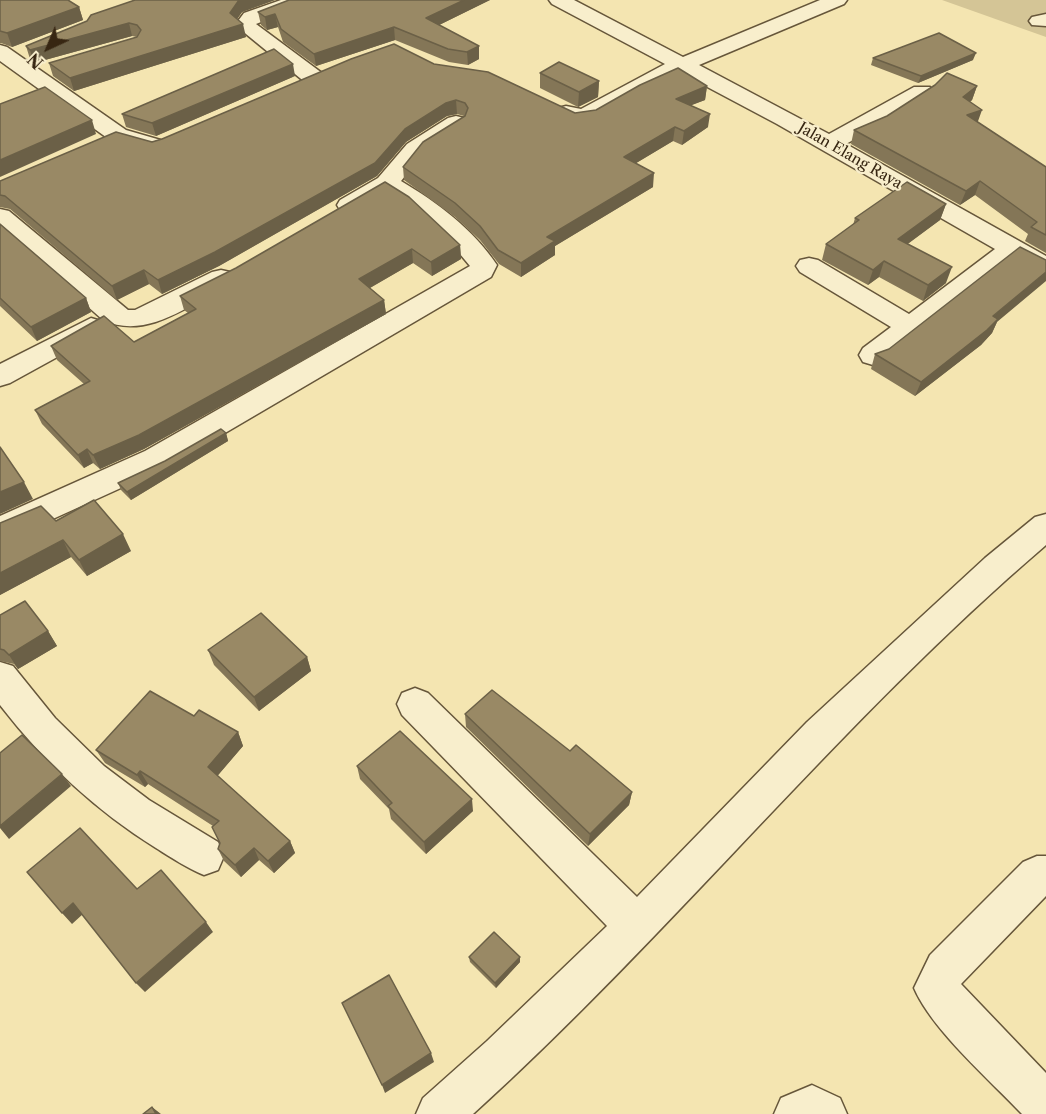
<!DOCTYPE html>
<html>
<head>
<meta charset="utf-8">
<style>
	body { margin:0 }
	#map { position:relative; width:1046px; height:1114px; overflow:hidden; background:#f4e5b1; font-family:"Libre Caslon Text",serif }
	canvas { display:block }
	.north { position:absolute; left:18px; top:18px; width:60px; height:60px; -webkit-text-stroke:4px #f8eecc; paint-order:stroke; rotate:224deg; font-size:16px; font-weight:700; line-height:24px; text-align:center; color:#372612 }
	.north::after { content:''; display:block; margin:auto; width:21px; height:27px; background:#372612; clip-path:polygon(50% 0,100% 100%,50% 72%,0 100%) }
</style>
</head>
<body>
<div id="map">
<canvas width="1046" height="1114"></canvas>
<div class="north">N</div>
</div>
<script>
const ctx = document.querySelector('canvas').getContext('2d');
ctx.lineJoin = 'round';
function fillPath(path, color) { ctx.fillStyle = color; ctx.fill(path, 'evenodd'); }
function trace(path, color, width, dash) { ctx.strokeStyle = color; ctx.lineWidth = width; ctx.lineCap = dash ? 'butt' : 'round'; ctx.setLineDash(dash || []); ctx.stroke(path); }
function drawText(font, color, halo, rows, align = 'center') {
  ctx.font = font + ' "Libre Caslon Text",serif'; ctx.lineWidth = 4.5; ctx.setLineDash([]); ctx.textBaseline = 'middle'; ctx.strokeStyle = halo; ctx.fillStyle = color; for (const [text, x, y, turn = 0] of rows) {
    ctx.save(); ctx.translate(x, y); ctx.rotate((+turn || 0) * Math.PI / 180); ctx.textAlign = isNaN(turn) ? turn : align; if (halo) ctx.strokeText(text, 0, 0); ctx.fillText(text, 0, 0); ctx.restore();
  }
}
fillPath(new Path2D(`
	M942 0H1046V37Z`), '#d4c596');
const minor = new Path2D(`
	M281 0H310L307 4 256 24 322 73 325 78 322 83H306L235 25 244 13Z
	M549 0H574L683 57 820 0H847L844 4 699 65 829 134 914 87H930L933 92 930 97 846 144 1046 256V275L1014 259 883 362 873 365 863 362 859 355 863 348 891 327 800 272 796 266 800 260 809 258 818 260 909 314 995 249 777 124 681 73 595 120 581 123 558 118 555 113 558 108 566 106 581 109 665 64 552 4Z
	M1046 14V26L1032 25 1029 21 1032 17Z
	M0 45 7 47 126 130 164 141 168 146 164 151 156 153 110 140 0 61Z
	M456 116 464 118 467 123 464 128 423 154 401 181C438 203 473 229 497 265L491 277 167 467 0 543V516L145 451 470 266 445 236 387 193 349 212 340 210 337 205 340 200 378 178 407 144 448 118Z
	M0 209 9 211 128 310H135L212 272 221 270 230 272 234 278 230 284C192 303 147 341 103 320L0 229Z
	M91 318 101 321 105 327 101 333 10 383 0 386V364Z
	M1046 514V545C841 720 673 933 473 1114H416L423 1098 487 1041 607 926 402 715 397 704 402 693 415 688 428 693 637 897 807 722 985 558 1035 517Z
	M0 662 13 666 55 718 104 766 149 800 218 842 224 856 218 870 204 875C187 868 172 858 156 848 95 810 44 762 0 705Z
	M1037 856H1046V896L961 984 1046 1073V1114H1022C990 1080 932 1030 914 988L930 955 1023 862Z
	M812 1085 840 1098 847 1114H774L781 1098Z`);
trace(minor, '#66563a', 3);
fillPath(minor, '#f8eecc');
fillPath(new Path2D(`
	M0 0 79 7 83 20 12 47 1 43H0Z
	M135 0H275L242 12 237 19 246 37 74 91 53 76 49 63 137 37 132 36 34 63 30 59 26 46 87 21Z
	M289 0H490L439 25 479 46V59L468 65 449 62 395 40 316 66 283 42 278 27 267 30 261 25 258 12Z
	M873 58 973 60 918 83 871 65Z
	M434 64 575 113 596 110 707 86 705 100 691 105 708 127 682 145 673 141 636 163 653 187 555 246V255L521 277 499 264 480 240 455 217 404 180 403 167 464 116 457 114 447 116 406 142 377 176 219 266 162 294 149 284 117 300 10 209 0 207V181L162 139Z
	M540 73 599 81 598 97 578 107 540 88Z
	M295 76 156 136 126 127 122 114Z
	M935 85 977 86 972 100 970 102 978 122 1046 167V253L1025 241 1028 234 975 195 960 205 851 144 854 130 887 116Z
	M946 204 940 220 907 244 946 283 923 301 879 277 868 285 822 260 826 244 853 225 855 218Z
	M0 224 86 298 91 312 37 341 0 306Z
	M460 245 461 259 432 276 413 263 370 288 384 300 386 314 144 449 100 469 93 463 84 468 42 424 35 410 84 384 57 360 51 346 134 342 188 313 184 310 180 296 236 268Z
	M997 322 992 333 981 345 915 396 871 369 875 354 889 349Z
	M226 433 228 441 131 500 121 490 118 483Z
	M56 521 131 551 87 576 71 557 0 595V523Z
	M0 615 48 631 57 646 18 669 14 664 0 661Z
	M208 650 307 657 311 671 259 711 214 665Z
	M465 714 632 792 629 805 588 846 466 727Z
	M194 716 238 732 243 746 217 776 290 841 295 853 274 873 259 860 241 877 224 861 218 849 220 843 213 826 148 784 145 787 105 763 96 750Z
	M357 766 473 811 426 854 391 819 389 809 360 779Z
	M469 957H520V962L496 988 470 962Z`), '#847657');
fillPath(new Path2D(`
	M239 0H275L242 12 233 25 230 13Z
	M464 0H490L427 31 426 18Z
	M79 7 83 20 12 47 7 33Z
	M275 14 278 27 267 30 265 17Z
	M129 23 132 36 34 63 30 50Z
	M243 24 246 37 74 91 70 78Z
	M394 27 395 40 316 66 314 54Z
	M479 46V59L468 65 467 52Z
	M976 53 973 60 918 83 921 76Z
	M293 64 295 76 156 136 152 123Z
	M599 81 598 97 578 107 579 92Z
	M707 86 705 100 674 112 676 99Z
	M977 86 972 100 958 111 963 97Z
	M456 100 457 114 447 116 406 142 377 176 219 266 162 294 158 280 446 103Z
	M982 110 977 124 967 115Z
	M710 114 708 127 682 145 684 131Z
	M92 120 96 134 0 177V160Z
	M675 127 673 141 623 171 624 157Z
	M654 173 653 187 555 246V255L521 277V263L547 237Z
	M980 181 975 195 960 205 966 191Z
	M946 204 940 220 893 255 898 239Z
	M460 245 461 259 432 276 431 262Z
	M412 249 413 263 361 293 359 279Z
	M884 261 879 277 868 285 873 270Z
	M952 267 946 283 923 301 928 285Z
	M144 270 149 284 117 300 112 286Z
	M1046 272V281L997 322 992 333 981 345 915 396 921 382 993 316Z
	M86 298 91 312 37 341 31 327Z
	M384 300 386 314 144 449 100 469 93 455Z
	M226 433 228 441 131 500 127 492Z
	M87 449 93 463 84 468 78 455Z
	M24 482 33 499 0 514V492Z
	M123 534 131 551 87 576 79 560Z
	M63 540 71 557 0 595V573Z
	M48 631 57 646 18 669 9 655Z
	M307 657 311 671 259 711 254 697Z
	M238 732 243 746 214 780 208 767Z
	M140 771 148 784 145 787 137 775Z
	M62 774 71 786 9 839 0 828V826Z
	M632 792 629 805 588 846 590 834Z
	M472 799 473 811 426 854 424 842Z
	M290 841 295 853 274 873 268 861Z
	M254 848 259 860 241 877 235 865Z
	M73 903 83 914 72 924 62 913Z
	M206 922 213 932 145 992 136 983Z
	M520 957V962L496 988 495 983Z
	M431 1053 434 1062 385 1093 382 1085Z
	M152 1107 161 1114H156Z`), '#6b6047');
const building = new Path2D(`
	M0 0H68L79 7 7 33 0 31Z
	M135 0H239L230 13 243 24 70 78 49 63 137 37 141 30 137 25 129 23 30 50 26 46 87 21 91 15Z
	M289 0H464L426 18 479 46 467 52 448 49 394 27 314 54 281 29 275 14 265 17 258 12Z
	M939 33 976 53 921 76 873 58Z
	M394 44 434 64 488 72 575 113 596 110 640 85 678 68 707 86 676 99 710 114 684 131 675 127 624 157 654 173 547 237 555 241 521 263 498 250 480 226 455 203 403 167 423 142 465 116 468 108 465 103 456 100 446 103 405 129 375 163 215 252 158 280 144 270 112 286 5 196 0 195V181L116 132 152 142 162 139 351 59Z
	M274 49 293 64 152 123 122 114Z
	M559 62 599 81 579 92 540 73Z
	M947 73 977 86 963 97 982 110 967 115 1046 167V235L1031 227 1037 222 980 181 966 191 854 130 887 116 935 85Z
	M45 87 92 120 0 160V104Z
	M385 182 409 197 460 245 431 262 412 249 359 279 384 300 139 435 93 455 87 449 78 455 35 410 90 381 51 346 104 316 134 342 196 309 180 296 236 268Z
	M907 182 946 204 898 239 952 267 928 285 884 261 873 270 826 244 859 220 855 218Z
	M0 224 86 298 31 327 0 298Z
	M1020 247 1046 260V272L993 316 998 319 987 330 921 382 875 354 889 349Z
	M221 429 226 433 127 492 118 483 165 461Z
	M0 447 24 482 0 492Z
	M94 500 123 534 79 560 63 540 0 573V523L41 506 56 521Z
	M25 601 48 631 9 655 4 650 0 649V615Z
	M261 613 307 657 254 697 208 650Z
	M492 690 570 751 576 745 632 792 590 834 465 714Z
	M150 691 194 716 199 710 238 732 208 767 290 841 268 861 254 848 235 865 218 849 220 843 212 827 219 821 140 771 137 775 96 750Z
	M400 731 472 799 424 842 388 806 392 803 357 766Z
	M22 735 62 774 0 826V753Z
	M80 828 137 889 161 870 206 922 136 983 73 903 62 913 27 872Z
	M494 932 520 957 495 983 469 957Z
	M389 975 431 1053 382 1085 342 1003Z
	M152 1107 156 1114H143Z`);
fillPath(building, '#998965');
trace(building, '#6b6047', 1.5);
drawText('15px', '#372612', '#f8eecc', [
	["Jalan Elang Raya",850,156,30]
]);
</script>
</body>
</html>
